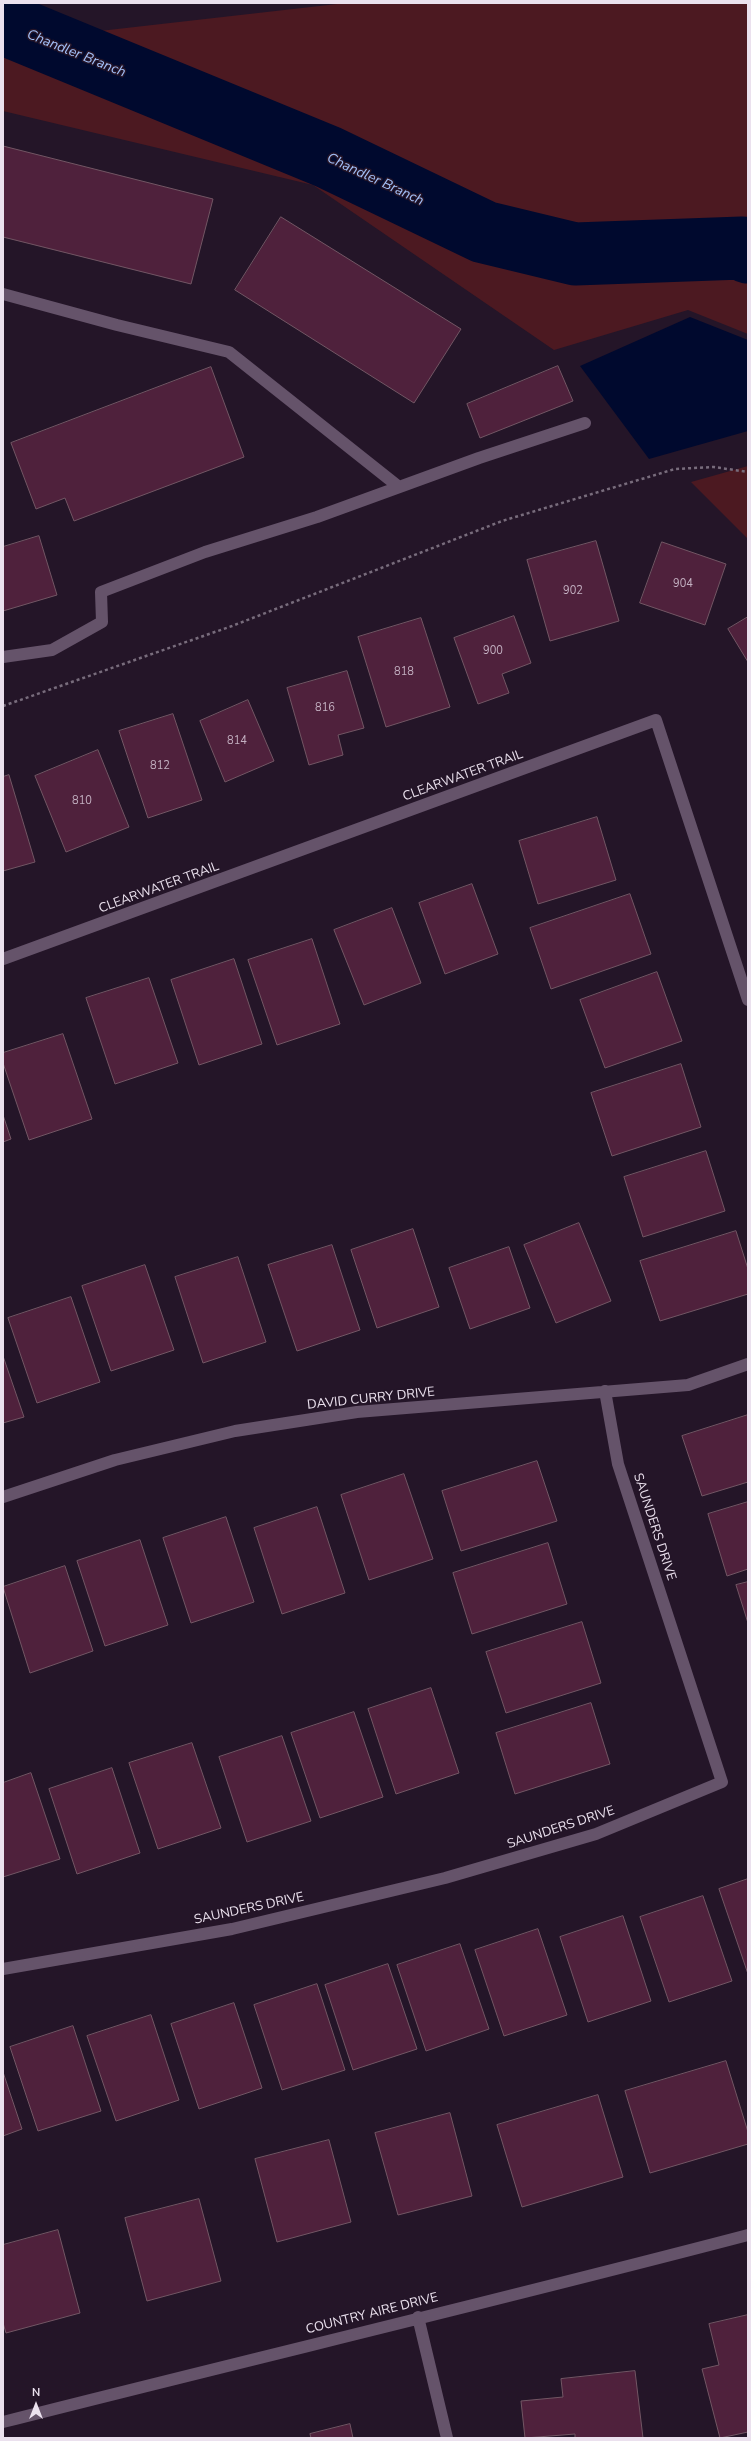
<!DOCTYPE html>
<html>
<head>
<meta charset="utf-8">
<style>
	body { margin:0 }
	#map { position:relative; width:751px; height:2441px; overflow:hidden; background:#241528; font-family:"Nunito Sans",sans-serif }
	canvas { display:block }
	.frame { position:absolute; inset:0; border:4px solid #ebe1ee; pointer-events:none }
	.north { position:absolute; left:16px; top:2385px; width:40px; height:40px; -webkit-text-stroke:3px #241528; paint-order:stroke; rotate:0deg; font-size:11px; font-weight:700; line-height:16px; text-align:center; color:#ebe1ee }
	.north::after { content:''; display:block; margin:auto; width:14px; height:18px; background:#ebe1ee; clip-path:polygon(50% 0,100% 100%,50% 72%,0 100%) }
</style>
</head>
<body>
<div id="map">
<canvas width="751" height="2441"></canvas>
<div class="frame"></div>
<div class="north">N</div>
</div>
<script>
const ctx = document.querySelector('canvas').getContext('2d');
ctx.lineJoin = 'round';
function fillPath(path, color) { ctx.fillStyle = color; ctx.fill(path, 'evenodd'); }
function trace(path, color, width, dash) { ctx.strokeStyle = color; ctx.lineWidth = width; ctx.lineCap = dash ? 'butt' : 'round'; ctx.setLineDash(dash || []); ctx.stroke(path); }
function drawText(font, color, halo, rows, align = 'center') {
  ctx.font = font + ' "Nunito Sans",sans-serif'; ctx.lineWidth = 3; ctx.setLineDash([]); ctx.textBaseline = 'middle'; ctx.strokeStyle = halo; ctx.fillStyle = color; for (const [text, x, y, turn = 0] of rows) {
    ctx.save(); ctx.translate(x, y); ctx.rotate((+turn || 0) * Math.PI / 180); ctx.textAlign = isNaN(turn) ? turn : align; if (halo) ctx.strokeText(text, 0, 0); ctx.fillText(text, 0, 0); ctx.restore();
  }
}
fillPath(new Path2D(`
	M346 3H748V334L688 310 554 350 313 185 3 111V42Z
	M748 466V539L691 482Z`), '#4c1921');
fillPath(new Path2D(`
	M690 317 748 340V431L649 459 580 366Z`), '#00092e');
trace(new Path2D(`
	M17 29 328 157 484 232 575 254 742 248 748 252`), '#00092e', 63);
const building = new Path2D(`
	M3 146 213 199 191 284 3 237Z
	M281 217 461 329 414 403 235 290Z
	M558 366 573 401 480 438 467 404Z
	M211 367 244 457 74 521 65 498 36 509 11 443Z
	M39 536 57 595 3 611V547Z
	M596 541 619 621 550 641 527 560Z
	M662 542 726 564 705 625 640 603Z
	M514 616 531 663 502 674 509 693 478 704 454 638Z
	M748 617V662L728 629Z
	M421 618 450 707 386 727 358 637Z
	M347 671 364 728 338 735 343 755 309 765 287 688Z
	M248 700 274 761 225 782 200 721Z
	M173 714 202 800 148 818 119 731Z
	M98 750 129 827 66 852 35 776Z
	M9 775 35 862 3 871V777Z
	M597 817 616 880 538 904 519 841Z
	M472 884 498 954 445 974 419 903Z
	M630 894 651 954 551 989 530 928Z
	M392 908 421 983 364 1005 334 930Z
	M312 939 340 1024 277 1045 248 960Z
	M234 959 262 1044 199 1065 171 980Z
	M657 972 682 1041 605 1068 580 1000Z
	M149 978 178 1063 115 1084 86 998Z
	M63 1034 92 1119 29 1140 3 1063V1053Z
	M681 1064 701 1127 612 1156 591 1093Z
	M3 1115 11 1139 3 1142Z
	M706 1151 725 1211 643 1237 624 1177Z
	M579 1223 611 1301 556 1323 524 1245Z
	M413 1229 439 1307 377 1328 351 1250Z
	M736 1231 748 1269V1294L660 1321 640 1261Z
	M332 1245 360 1330 297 1351 268 1265Z
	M509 1247 530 1308 470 1329 449 1268Z
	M238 1257 266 1342 203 1363 175 1277Z
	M145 1265 174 1350 111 1371 82 1286Z
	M71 1297 100 1382 37 1403 8 1318Z
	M3 1356 24 1417 3 1423Z
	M748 1415V1482L702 1496 682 1436Z
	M537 1461 557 1521 461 1551 442 1491Z
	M404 1474 433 1559 369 1580 341 1495Z
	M748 1502V1569L727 1576 708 1514Z
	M317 1507 345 1593 282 1614 254 1528Z
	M226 1517 254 1602 191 1623 163 1538Z
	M140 1540 168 1625 105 1646 77 1561Z
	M548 1543 567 1604 472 1634 453 1573Z
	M65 1566 93 1651 30 1673 3 1587Z
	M748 1582V1623L736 1585Z
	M582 1622 601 1683 506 1713 486 1652Z
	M431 1688 459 1773 396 1794 368 1709Z
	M591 1703 610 1764 515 1794 496 1733Z
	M354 1712 383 1797 320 1818 291 1733Z
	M282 1736 311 1821 247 1842 219 1757Z
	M192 1743 221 1828 158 1849 129 1763Z
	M112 1768 140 1853 77 1874 49 1789Z
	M31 1773 60 1859 3 1877V1783Z
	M748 1879V1974L719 1889Z
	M703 1896 732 1981 669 2002 640 1917Z
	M623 1916 651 2001 588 2022 560 1937Z
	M538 1929 567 2015 504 2036 475 1950Z
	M460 1944 489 2029 426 2051 397 1965Z
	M388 1964 417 2049 353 2070 325 1985Z
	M317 1984 345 2070 282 2090 254 2005Z
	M234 2003 262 2088 199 2109 171 2024Z
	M151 2015 179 2100 116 2121 87 2036Z
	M73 2026 101 2111 38 2131 10 2047Z
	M726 2061 748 2132V2144L650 2173 625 2091Z
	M3 2072 22 2129 3 2136Z
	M598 2095 623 2177 522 2207 497 2125Z
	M450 2113 472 2196 398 2215 375 2133Z
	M329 2140 351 2222 277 2242 255 2159Z
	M199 2199 221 2281 147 2301 125 2218Z
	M58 2230 80 2313 6 2333 3 2323V2245Z
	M748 2315V2432L720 2438 702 2369 719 2365 709 2324Z
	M635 2371 643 2438H575V2434L525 2438 521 2401 563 2397 561 2379Z
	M350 2424 353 2438H311L310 2434Z`);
fillPath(building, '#4f213c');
trace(building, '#725664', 1);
trace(new Path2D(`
	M3 706 232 626 502 521 675 469 714 467 748 472`), '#786c7c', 2.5, [3, 3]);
trace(new Path2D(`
	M3 294 117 325 229 352 399 487
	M3 657 52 650 102 622 101 592 205 552 317 517 479 458 585 423
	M3 959 656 720 748 1000
	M3 1497 115 1460 235 1431 357 1412 688 1385 748 1364
	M3 1969 232 1929 445 1878 596 1834 722 1782 618 1464 605 1391
	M418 2317 447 2438
	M3 2422C251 2359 500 2300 748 2235`), '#65536a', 12);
drawText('11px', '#c4b1c2', null, [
	["904",683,584],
	["902",573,591],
	["900",493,651],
	["818",404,672],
	["816",325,708],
	["814",237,741],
	["812",160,766],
	["810",82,801]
]);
drawText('13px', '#ebe1ee', '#241528', [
	["CLEARWATER TRAIL",463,776,-20],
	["CLEARWATER TRAIL",159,888,-20],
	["DAVID CURRY DRIVE",371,1399,-6],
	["SAUNDERS DRIVE",654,1527,72],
	["SAUNDERS DRIVE",561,1828,-18],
	["SAUNDERS DRIVE",249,1909,-12],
	["COUNTRY AIRE DRIVE",372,2314,-14]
]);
drawText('italic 14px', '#a3c0f9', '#241528', [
	["Chandler Branch",76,54,22],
	["Chandler Branch",375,180,25]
]);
</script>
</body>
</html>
